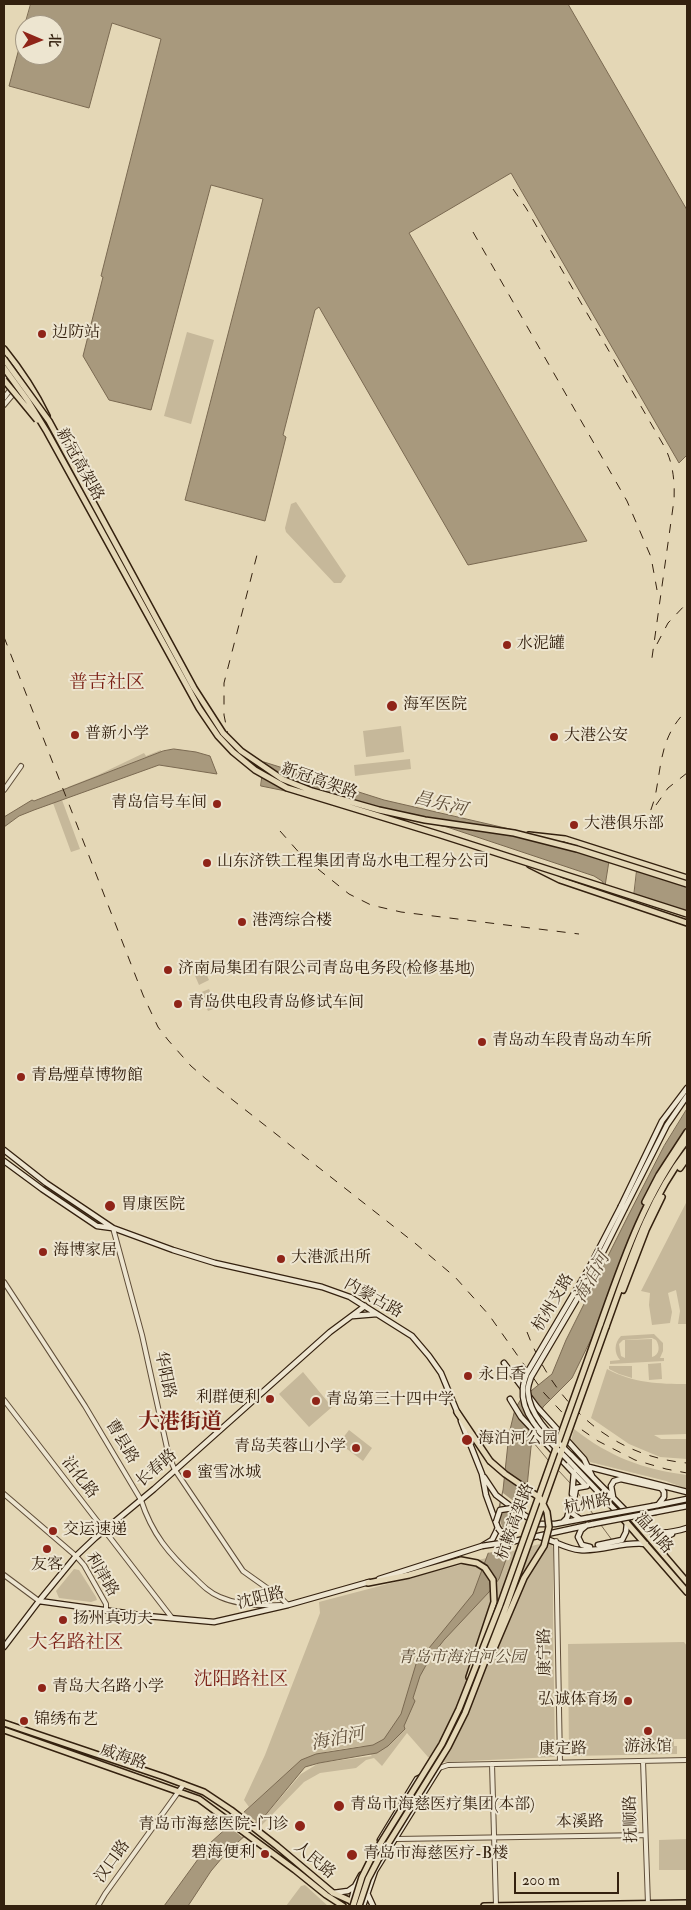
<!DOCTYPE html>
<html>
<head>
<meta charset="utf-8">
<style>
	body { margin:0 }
	#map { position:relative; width:691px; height:1910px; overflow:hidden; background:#e4d7b6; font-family:"IM FELL Double Pica","Noto Serif SC",serif }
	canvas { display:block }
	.frame { position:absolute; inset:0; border:5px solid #34210f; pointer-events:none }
	.north { position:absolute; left:15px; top:15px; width:50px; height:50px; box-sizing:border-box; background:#ede5d0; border:1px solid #a39783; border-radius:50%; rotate:91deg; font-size:14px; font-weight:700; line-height:20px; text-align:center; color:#34210f }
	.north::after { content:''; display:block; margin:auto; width:18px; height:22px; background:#8f2418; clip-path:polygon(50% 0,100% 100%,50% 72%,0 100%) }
	.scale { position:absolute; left:514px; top:1872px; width:105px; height:22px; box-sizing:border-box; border:2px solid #34210f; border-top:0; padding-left:6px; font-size:15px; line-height:18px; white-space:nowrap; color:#34210f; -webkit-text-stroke:4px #ede5d0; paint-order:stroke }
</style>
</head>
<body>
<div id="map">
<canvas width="691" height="1910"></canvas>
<div class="frame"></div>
<div class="north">北</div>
<div class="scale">200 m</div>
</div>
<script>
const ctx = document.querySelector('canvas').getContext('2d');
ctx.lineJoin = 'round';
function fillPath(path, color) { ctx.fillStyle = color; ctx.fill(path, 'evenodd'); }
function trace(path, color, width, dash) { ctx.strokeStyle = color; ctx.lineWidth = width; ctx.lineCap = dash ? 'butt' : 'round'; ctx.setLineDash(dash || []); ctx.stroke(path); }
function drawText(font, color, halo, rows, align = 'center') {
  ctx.font = font + ' "IM FELL Double Pica","Noto Serif SC",serif'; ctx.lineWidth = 4; ctx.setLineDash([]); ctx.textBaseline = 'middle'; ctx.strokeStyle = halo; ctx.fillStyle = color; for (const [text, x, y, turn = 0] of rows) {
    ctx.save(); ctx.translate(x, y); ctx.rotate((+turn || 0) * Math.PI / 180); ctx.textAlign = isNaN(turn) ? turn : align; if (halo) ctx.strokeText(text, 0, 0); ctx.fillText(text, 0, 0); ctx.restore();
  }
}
fillPath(new Path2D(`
	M187 332 214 340 191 424 164 416Z
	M296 502 346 576 341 583H334L286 532 285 528 291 504Z
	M401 726 404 752 366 757 363 731Z
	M161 750V752L157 754 69 788 68 787 98 775 144 753 146 756Z
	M410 759 411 769 355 776 354 765Z
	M62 800 80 849 71 852 53 803Z
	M203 966 209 980 199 985 193 971Z
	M209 989 218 1007 208 1011 199 993Z
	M687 1201V1324H678L680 1311 676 1290 668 1293 672 1312 670 1323 652 1325 649 1305 650 1293 641 1291Z
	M654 1334 663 1343V1351L660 1358H664V1361L610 1364V1361L620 1360C614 1353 614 1343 621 1336ZM652 1338 656 1340C660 1346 660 1355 652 1357V1339L625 1340V1358L621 1356 619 1344 623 1340Z
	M661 1363 662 1379 649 1380 648 1364Z
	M609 1366H632V1378L619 1374 609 1369Z
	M607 1369C633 1383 659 1384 687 1384V1434L654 1435 661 1439H687V1459L660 1457 629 1444 591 1418Z
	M303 1372 332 1407 309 1427 279 1394Z
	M574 1429C610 1457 642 1469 687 1475V1489L666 1481 590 1462 571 1441Z
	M349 1430 372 1448 363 1461 339 1443Z
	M551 1541 553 1548V1618L555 1757 444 1762 428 1757 407 1733 382 1766 374 1758 366 1760 356 1768 320 1773 304 1782 261 1826 258 1824 301 1774 319 1763 372 1756 362 1746 329 1751 301 1760 249 1807 244 1800 265 1755 320 1613 319 1602Z
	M74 1569 79 1570 96 1597 97 1600 91 1602 59 1598 56 1591Z
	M684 1642 687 1646V1739H674V1746H677V1754L569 1756 568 1644Z
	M687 1839V1870H659V1840Z
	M305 1885 328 1906H286L301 1886Z`), '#c6b89a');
const water = new Path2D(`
	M31 4H568L687 210V455L679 463 511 173 409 233 587 541 468 565 319 307 315 310 283 435 286 437 265 521 185 500 263 199 211 185 151 410 109 400 83 356 103 277 101 276 161 39 112 23 89 108 9 86 25 26V55H55V25H25Z
	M174 749 196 752 210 756 217 774 159 765 34 810 19 816 4 827V817L32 800 34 801 163 751Z
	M264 762 384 800 527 833 609 861 605 886 602 881 594 876 447 827 354 805 261 786Z
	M637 870 687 886V913L634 896Z
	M687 1109V1152L666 1187 572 1378 543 1407 531 1447 525 1507 499 1579 489 1592 444 1640 430 1658 420 1676 413 1698 415 1701 404 1726 405 1729 388 1746 377 1753 319 1763 305 1767 258 1824 227 1852 211 1871 188 1906H164L209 1844 301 1760 316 1754 373 1745 384 1739 401 1714 416 1664 473 1594 489 1551 503 1490 509 1434 515 1409 521 1399 552 1374 566 1340 628 1216 664 1146Z`);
fillPath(water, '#a8997d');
trace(water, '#7a6951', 1);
fillPath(new Path2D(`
	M503 1493 524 1509 520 1521 507 1512 503 1513 499 1518 503 1529 509 1535 515 1537 511 1549 487 1553 499 1518Z
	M242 1811 256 1821 242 1837 227 1825Z`), '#e4d7b6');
trace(new Path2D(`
	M533 1442 548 1460
	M558 1470 571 1484
	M578 1493 593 1514
	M595 1517 612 1540`), '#7a6951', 1);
const tertiary = new Path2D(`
	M4 398 13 386
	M4 405 15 392
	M4 790 21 766
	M113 1228 142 1335 169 1457 175 1470 243 1571 281 1598 288 1605
	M4 1282 85 1406 141 1500C152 1534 169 1554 195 1578 203 1586 210 1593 220 1597 238 1605 261 1606 281 1605
	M4 1400 172 1618
	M4 1494 76 1556 84 1565 106 1604V1611
	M556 1541 560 1763
	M4 1575 39 1601
	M643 1761 648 1904
	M492 1764 496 1906
	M439 1768 448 1765 687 1760
	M396 1839 645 1835
	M98 1906 105 1894 184 1784`);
const secondary = new Path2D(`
	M4 373 16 391
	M4 1150 46 1183 113 1228 173 1250 215 1263 322 1287 350 1297 412 1336 429 1356 441 1373 458 1414
	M4 1161 42 1189 97 1226 112 1228
	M621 1206 662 1121 687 1088
	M625 1208 667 1125 687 1096
	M353 1316 377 1314
	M504 1363 537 1407 584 1459 592 1476
	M510 1399 521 1417 586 1486
	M571 1455 628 1513
	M569 1461 619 1514
	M589 1467 687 1492
	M484 1477 496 1495 513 1508 538 1524H555L587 1518
	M572 1494 574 1472
	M613 1497 611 1486 614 1481 621 1479 661 1488 664 1492V1497L658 1505
	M653 1506 687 1499
	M656 1512 687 1506
	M580 1519 573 1514 572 1511 576 1488 587 1486
	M563 1522 567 1518 570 1507
	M587 1525 581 1530 578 1537 582 1545 590 1547
	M643 1529C657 1535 672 1533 687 1528
	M540 1537C553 1540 566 1549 580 1550 602 1552 623 1541 646 1544
	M515 1541 593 1524
	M598 1545 622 1540 626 1532 627 1523
	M664 1555C663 1546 662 1537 672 1534
	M379 1579 482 1546 492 1540 498 1528 486 1495 482 1474 461 1421
	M39 1601 147 1616 214 1622 288 1605 369 1582
	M4 1647 39 1601 76 1556 95 1538 154 1489 330 1332 365 1306
	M380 1840 417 1779 434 1771
	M333 1893 348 1891 355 1886
	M367 1893 373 1906
	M351 1902 355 1886 361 1875
	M363 1906 375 1871 439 1768`);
const primary = new Path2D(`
	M628 1513 687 1582
	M620 1515 687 1592
	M4 1723 164 1777 204 1792 231 1810 277 1846 333 1893 362 1906
	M4 1730 199 1799 295 1870 326 1895 343 1906
	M484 1906 687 1903`);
const trunk = new Path2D(`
	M4 349C21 370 35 391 47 416
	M529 835 565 839 687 878
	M530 865 560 880 687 923
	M680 1168 687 1158
	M645 1202 659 1175 687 1132
	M623 1290 646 1230 662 1197
	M600 1325C623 1260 645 1195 687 1140
	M606 1327C628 1267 647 1202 687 1151
	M457 1412 490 1461
	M368 1583 409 1575 461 1560 477 1563 485 1568 493 1580 494 1602 469 1677`);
trace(tertiary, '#604e39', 6);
trace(secondary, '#34210f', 7);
trace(primary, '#34210f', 8);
trace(trunk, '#34210f', 8);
trace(tertiary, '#ede5d0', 4);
trace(secondary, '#ede5d0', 4.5);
trace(primary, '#e4d7b6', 5);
trace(trunk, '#e4d7b6', 5);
trace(new Path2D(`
	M513 189 526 208 664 446C673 462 675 482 674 500L651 665
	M473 232 627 501 651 557 657 590
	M4 637 143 995 158 1027 168 1040 191 1066 206 1079 416 1244 455 1277 489 1315 544 1393 572 1423 598 1441 635 1460 666 1469 687 1473
	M657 644 668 623 687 603
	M229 740 224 715V683L258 551
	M656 805 668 788 687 773
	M645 827C648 817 652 808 655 797 662 763 660 737 687 710
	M280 831 303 857 349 894 371 905 401 912 579 934
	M527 1332C554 1403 610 1456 687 1463`), '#34210f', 1, [9, 9]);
const secondaryBridge = new Path2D(`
	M571 1455C555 1439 529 1417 528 1392 527 1387 530 1381 531 1377L594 1270 625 1208
	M569 1461C551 1442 520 1418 523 1389 523 1384 525 1378 527 1373L589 1268 621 1206
	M587 1518 653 1506
	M496 1522 500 1510 513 1508
	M593 1524 656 1512
	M498 1528 505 1537 513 1540
	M482 1546 515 1541`);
const trunkBridge = new Path2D(`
	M4 359 49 421 194 688 223 733 241 751 282 779 312 791 379 810 425 820 514 833 577 849 687 884
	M4 368 28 401 47 432 199 708 218 736 233 752 255 770 287 788 441 835 687 914
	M4 380 37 420
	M490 1461 505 1474 540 1498 547 1512 549 1527 544 1546 524 1578 493 1651
	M353 1906 362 1877 372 1857 442 1744 459 1709 500 1605 600 1325
	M359 1906 368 1879 378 1860 448 1747 465 1713 506 1607 606 1327`);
trace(secondaryBridge, '#34210f', 7, []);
trace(trunkBridge, '#34210f', 8, []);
trace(secondaryBridge, '#ede5d0', 4.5);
trace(trunkBridge, '#e4d7b6', 5);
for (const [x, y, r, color] of [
	[42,334,5,"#8f2418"],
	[507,645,5,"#8f2418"],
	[392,706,6,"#8f2418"],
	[75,735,5,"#8f2418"],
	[554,737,5,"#8f2418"],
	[217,804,5,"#8f2418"],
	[574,825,5,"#8f2418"],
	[207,863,5,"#8f2418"],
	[242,922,5,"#8f2418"],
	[168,970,5,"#8f2418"],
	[178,1004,5,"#8f2418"],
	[482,1042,5,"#8f2418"],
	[21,1077,5,"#8f2418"],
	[110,1206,6,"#8f2418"],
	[43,1252,5,"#8f2418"],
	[281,1259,5,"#8f2418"],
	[468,1376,5,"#8f2418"],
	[270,1399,5,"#8f2418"],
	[316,1401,5,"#8f2418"],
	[467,1440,6,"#8f2418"],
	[356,1448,5,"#8f2418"],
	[187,1474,5,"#8f2418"],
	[53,1531,5,"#8f2418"],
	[47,1549,5,"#8f2418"],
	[63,1620,5,"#8f2418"],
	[42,1688,5,"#8f2418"],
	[628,1701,5,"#8f2418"],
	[24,1721,5,"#8f2418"],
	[648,1731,5,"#8f2418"],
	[339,1806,6,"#8f2418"],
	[300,1826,6,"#8f2418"],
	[265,1854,5,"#8f2418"],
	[352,1855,6,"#8f2418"]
]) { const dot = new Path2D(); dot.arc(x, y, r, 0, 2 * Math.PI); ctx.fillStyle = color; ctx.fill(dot); trace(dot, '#ede5d0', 2); }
drawText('16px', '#34210f', '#ede5d0', [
	["边防站",52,334],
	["水泥罐",517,645],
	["海军医院",403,706],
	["普新小学",85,735],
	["大港公安",564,737],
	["青岛信号车间",207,804,"right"],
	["大港俱乐部",584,825],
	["山东济铁工程集团青岛水电工程分公司",217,863],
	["港湾综合楼",252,922],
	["济南局集团有限公司青岛电务段(检修基地)",178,970],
	["青岛供电段青岛修试车间",188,1004],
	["青岛动车段青岛动车所",492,1042],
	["青島煙草博物館",31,1077],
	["胃康医院",121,1206],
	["海博家居",53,1252],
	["大港派出所",291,1259],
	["永日香",478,1376],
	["利群便利",260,1399,"right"],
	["青岛第三十四中学",326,1401],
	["海泊河公园",478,1440],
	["青岛芙蓉山小学",346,1448,"right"],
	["蜜雪冰城",197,1474],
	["交运速递",63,1531],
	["友客",47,1566,"center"],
	["扬州真功夫",73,1620],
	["青岛大名路小学",52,1688],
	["弘诚体育场",618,1701,"right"],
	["锦绣布艺",34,1721],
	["游泳馆",648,1748,"center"],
	["青岛市海慈医疗集团(本部)",350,1806],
	["青岛市海慈医院-门诊",289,1826,"right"],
	["碧海便利",255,1854,"right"],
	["青岛市海慈医疗-B楼",363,1855]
], 'left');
drawText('16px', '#34210f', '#ede5d0', [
	["新冠高架路",79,465,61],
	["新冠高架路",319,782,19],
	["内蒙古路",373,1299,29],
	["杭州支路",554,1303,-59],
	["华阳路",164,1375,78],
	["曹县路",121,1442,59],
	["长春路",157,1469,-41],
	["沾化路",79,1478,52],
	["杭州路",588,1505,-11],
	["杭鞍高架路",516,1522,-70],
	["温州路",653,1534,48],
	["利津路",101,1575,59],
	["沈阳路",261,1599,-14],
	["康宁路",546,1652,-91],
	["康定路",563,1750,-1],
	["威海路",123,1758,19],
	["抚顺路",632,1819,-92],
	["本溪路",580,1823,-1],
	["人民路",314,1861,40],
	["汉口路",113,1862,-54]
]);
drawText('italic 16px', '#584732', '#ede5d0', [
	["青岛市海泊河公园",462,1659]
]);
drawText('italic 18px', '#5d4b36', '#ede5d0', [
	["昌乐河",440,805,14],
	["海泊河",593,1278,-61],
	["海泊河",338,1740,-11]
]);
drawText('19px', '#7a1f14', '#ede5d0', [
	["普吉社区",107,684],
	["大名路社区",76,1644],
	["沈阳路社区",241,1681]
]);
drawText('bold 21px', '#7a1f14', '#ede5d0', [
	["大港街道",180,1423]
]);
</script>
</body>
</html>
